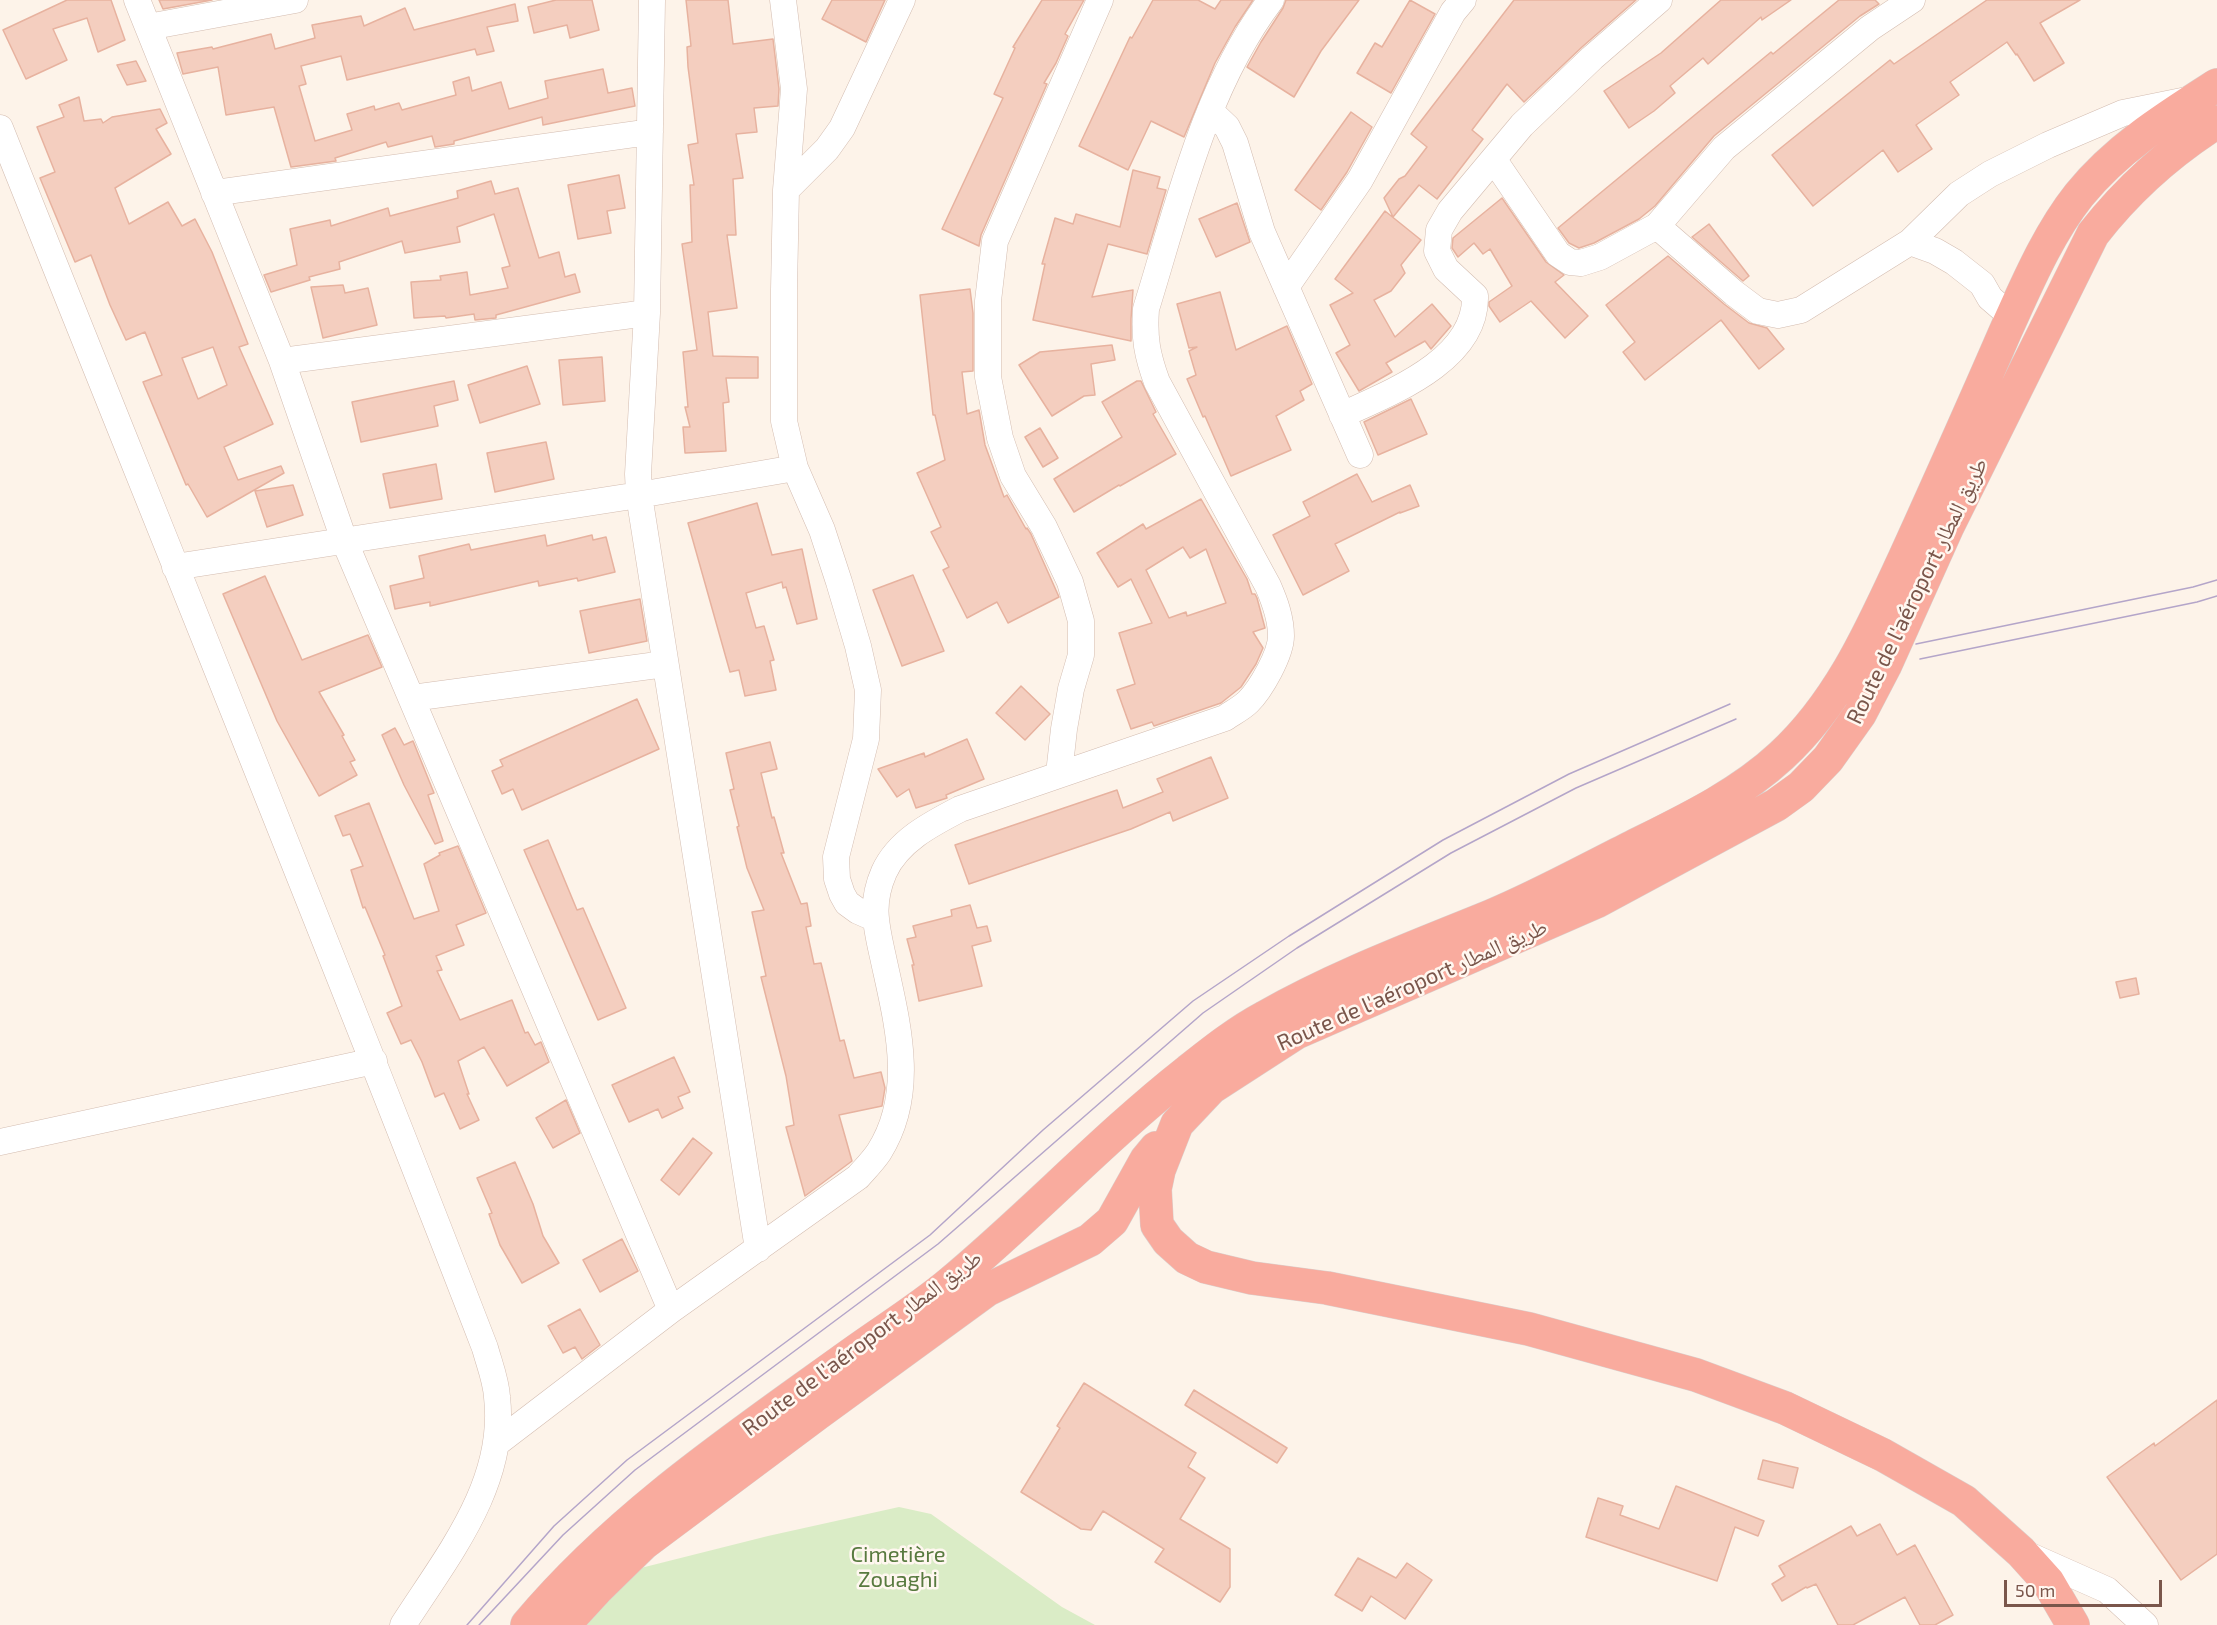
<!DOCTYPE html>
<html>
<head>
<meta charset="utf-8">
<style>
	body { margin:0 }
	#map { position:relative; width:2217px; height:1625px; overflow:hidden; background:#fdf3e9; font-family:"Exo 2",sans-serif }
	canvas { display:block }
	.scale { position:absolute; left:2004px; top:1580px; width:158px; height:27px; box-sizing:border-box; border:3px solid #7a564b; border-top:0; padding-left:8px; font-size:18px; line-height:21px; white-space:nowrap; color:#7a564b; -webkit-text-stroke:4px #fff7f0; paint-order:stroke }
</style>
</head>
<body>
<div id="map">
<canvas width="2217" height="1625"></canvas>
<div class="scale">50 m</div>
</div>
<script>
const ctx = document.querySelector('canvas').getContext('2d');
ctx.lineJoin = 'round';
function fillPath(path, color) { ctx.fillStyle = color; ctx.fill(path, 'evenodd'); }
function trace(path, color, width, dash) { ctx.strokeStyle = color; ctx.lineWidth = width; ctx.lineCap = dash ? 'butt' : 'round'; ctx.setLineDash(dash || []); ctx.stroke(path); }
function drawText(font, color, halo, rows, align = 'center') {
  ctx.font = font + ' "Exo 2","Noto Naskh Arabic",sans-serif'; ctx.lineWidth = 5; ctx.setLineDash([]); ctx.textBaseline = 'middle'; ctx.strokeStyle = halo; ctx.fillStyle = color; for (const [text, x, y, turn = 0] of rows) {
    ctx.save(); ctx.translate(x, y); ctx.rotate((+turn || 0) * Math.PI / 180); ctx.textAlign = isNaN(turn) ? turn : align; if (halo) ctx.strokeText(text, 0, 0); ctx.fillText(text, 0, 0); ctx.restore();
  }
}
fillPath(new Path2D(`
	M899 1507 931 1514 1062 1607 1095 1625H566L613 1575 768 1536Z`), '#daecc6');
const building = new Path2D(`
	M67 0H111L125 40 98 52 87 18 53 29 67 60 26 79 3 30Z
	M159 0H212L163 9Z
	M556 0H592L599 30 570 38 567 25 534 33 528 7Z
	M686 0H728L733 44 773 39 779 89 778 106 754 108 757 132 736 134 743 178 733 179 736 235H727L737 308 708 312 713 356 758 357V378H726L729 402 723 403 726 451 685 453 683 427H690L685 407H688L683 352 697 350 682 244 692 242 690 185H694L688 145 698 143 688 67 687 47 691 46Z
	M832 0H885L866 42 822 19Z
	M1042 0H1084L1065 34 1068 36 1056 63 1044 83 1047 84 981 235 979 246 942 229 1003 98 994 94 1015 48 1013 47Z
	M1153 0H1198L1215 9 1221 0H1253L1235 27 1215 63 1184 137 1151 121 1128 170 1079 146 1130 37 1132 38Z
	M1286 0H1359L1321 51 1294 97 1247 67 1261 42 1283 8Z
	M1410 0 1435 14 1391 93 1357 73 1375 43 1382 47Z
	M1514 0H1636L1582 47 1524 102 1507 84 1472 130 1483 139 1437 199 1419 185 1393 217 1384 198 1399 179 1405 176 1427 147 1411 134Z
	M1721 0H1791L1762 20 1761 17 1708 64 1703 58 1670 86 1675 93 1654 111 1629 128 1604 91 1661 53Z
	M1839 0H1875L1879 4 1860 16 1714 136 1655 206 1639 219 1594 243 1579 248 1569 243 1558 228 1771 52 1773 54Z
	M1987 0H2080L2040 23 2064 63 2034 81 2017 54 2016 55 2007 42 1950 82 1959 95 1916 125 1932 149 1898 172 1883 150 1813 206 1772 155 1890 60 1894 64Z
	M515 4 518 21 487 27 494 51 477 55 475 49 347 80 341 56 301 66 306 84 299 86 315 141 352 130 347 114 374 106 375 110 399 103 402 110 456 95 453 82 469 77 472 91 501 82 509 109 548 98 545 81 603 69 608 93 632 88 635 106 543 125 542 117 454 141V144L435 147 432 136 388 147 386 142 335 158 336 161 291 167 274 107 226 115 218 67 183 74 177 53 212 47 213 49 271 34 275 49 315 38 312 25 361 16 364 26 405 8 414 30Z
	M136 61 146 81 127 85 117 65Z
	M79 97 84 121 101 119 103 123 112 117 160 109 167 123 156 129 171 154 115 188 129 224 168 202 182 226 195 219 212 252 248 344 239 347 273 424 224 447 238 480 281 466 284 473 207 517 188 484 186 485 143 382 162 375 145 332 126 340 110 305 91 255 75 262 40 178 55 172 37 127 64 117 59 105ZM213 347 227 385 198 399 182 358Z
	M1351 112 1372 127 1347 172 1321 210 1295 190Z
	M1133 170 1160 177 1157 188 1166 190 1147 254 1108 244 1092 297 1133 290 1131 319V341L1033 320 1045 264H1042L1055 218 1073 224 1076 214 1120 227Z
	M619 175 625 208 607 211 611 233 578 239 568 185Z
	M491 181 495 194 518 188 539 258 559 252 565 277 575 274 580 292 496 315V318L475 320 474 314 446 318 445 316 414 318 411 282 441 280 440 276 467 272 470 295 508 288 502 268 510 266 494 214 457 227 460 242 405 253 402 241 339 262 340 269 309 277 310 280 271 292 264 275 297 265 290 229 330 220 331 226 388 208 390 216 458 198 457 191Z
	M1502 198 1546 262 1564 275 1555 282 1588 316 1565 338 1531 301 1500 322 1489 306V302L1512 286 1490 249 1483 254 1474 243 1458 257 1452 248 1453 238Z
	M1237 203 1250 242 1216 257 1199 219Z
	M1385 211 1421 240 1401 265 1405 273 1391 291 1374 300 1395 337 1432 304 1451 326 1431 349 1425 341 1386 363 1392 372 1359 391 1336 353 1350 345 1330 305 1353 293 1335 279Z
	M1709 224 1749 276 1743 281 1692 237Z
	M1668 256 1724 304 1749 323 1767 328 1784 349 1759 369 1721 320 1645 380 1623 352 1635 342 1606 305Z
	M343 285 345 293 368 288 377 325 323 338 311 287Z
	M970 289 973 313V371L962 372 967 414 979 410 985 445 1004 497 1007 495 1026 529 1027 528 1031 534 1059 597 1008 623 997 602 967 618 943 570 949 567 931 532 941 527 917 473 945 460 935 415H933L920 295Z
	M1220 292 1236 350 1287 326 1312 384 1300 391 1304 400 1276 416 1291 450 1231 476 1205 416 1203 417 1187 379 1196 375 1189 351 1197 347 1189 348 1177 304Z
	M1112 345 1115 360 1091 364 1095 395 1084 396 1052 416 1019 365 1040 352Z
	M602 357 605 401 563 405 559 360Z
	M527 366 540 404 480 423 468 385Z
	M454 381 458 400 434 406 438 426 361 442 352 402Z
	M1137 381H1141L1156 412 1153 414 1176 454 1120 486 1119 485 1074 512 1054 479 1122 437 1102 402Z
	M1411 399 1427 434 1378 455 1364 422Z
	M1040 428 1058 458 1043 467 1025 437Z
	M546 442 554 479 495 492 487 453Z
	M436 464 442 499 390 508 383 474Z
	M1357 474 1372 502 1410 485 1419 506 1400 513V512L1335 544 1349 571 1303 595 1273 535 1310 516 1303 502Z
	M293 485 303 515 267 527 255 491Z
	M1201 499 1247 579 1252 594H1255L1257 598 1265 628 1253 632 1263 648 1256 664 1241 687 1221 703 1154 726 1152 722 1131 729 1117 690 1135 684 1119 633 1152 623 1131 579 1118 587 1097 553 1143 524 1146 529ZM1183 547 1190 558 1206 549 1226 603 1187 616 1186 612 1169 618 1146 570Z
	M757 503 772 555 802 549 817 619 797 624 786 587 783 588 782 582 746 593 756 628 764 626 774 660 770 661 776 690 745 696 739 670 730 672 688 523Z
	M545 535 547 546 592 535 593 540 606 537 615 572 578 581 577 578 539 586 538 581 430 606V602L395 609 390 586 424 578 419 556 469 544 471 550Z
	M913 575 944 651 902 666 873 590Z
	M265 576 302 660 368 635 382 667 319 692 344 735 342 736 355 760 350 762 357 775 319 796 277 721 223 594Z
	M640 599 647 641 589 653 580 611Z
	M1021 686 1050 714 1025 740 996 713Z
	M637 699 659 749 522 810 513 789 502 794 492 771 503 766 500 760Z
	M395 728 404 745 413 741 434 793 428 795 443 841 435 844 404 785 382 735Z
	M967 739 984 779 946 795 947 798 916 808 909 789 897 797 878 769 924 753 925 757Z
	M770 742 777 769 761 773 772 818 774 817 784 853H781L801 904 807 903 811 926 806 927 814 964 821 963 840 1041 844 1040 854 1078 881 1072 885 1088 882 1106 839 1115 852 1161 805 1196 786 1127 794 1125 786 1076 761 977 766 976 752 912 764 910 747 868 737 827 739 826 730 790 734 789 726 753Z
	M1211 757 1228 798 1173 821 1170 812 1131 829 969 884 955 845 1117 790 1123 808 1163 792 1157 779Z
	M369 803 414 919 439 911 424 864 440 855 439 853 458 846 486 913 456 925 464 945 436 956 442 970 437 971 460 1020 512 1000 525 1033 528 1032 535 1045 541 1042 549 1062 507 1086 484 1047 458 1061 469 1094H467L479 1120 460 1129 444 1093 435 1097 422 1062 411 1040 401 1044 387 1013 402 1006 383 956 385 955 365 907 363 908 351 870 363 866 350 834 343 836 335 816Z
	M548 840 577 910 583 908 626 1008 598 1020 524 850Z
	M970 905 977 928 987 926 991 941 972 946 982 986 919 1001 912 965H914L907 939 916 937 913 926 952 916 951 910Z
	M2136 978 2139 994 2120 998 2116 982Z
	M674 1057 690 1092 678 1097 683 1108 662 1118 658 1109 629 1122 612 1085Z
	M566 1100 580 1133 553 1148 536 1118Z
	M693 1138 712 1153 679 1195 661 1180Z
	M515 1162 533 1204 543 1236 559 1263 522 1283 500 1245 489 1214 492 1213 477 1178Z
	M622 1239 638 1271 600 1292 583 1260Z
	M580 1309 600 1345 582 1359 575 1347 563 1353 548 1326Z
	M1084 1383 1196 1453 1188 1467 1205 1478 1180 1519 1230 1549V1587L1220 1602 1155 1562 1164 1549 1103 1511 1091 1530 1081 1529 1021 1492 1060 1428 1057 1426Z
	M1194 1390 1287 1448 1277 1463 1185 1405Z
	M2217 1400V1554L2181 1580 2107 1477 2154 1443 2155 1446Z
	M1763 1460 1798 1468 1793 1488 1758 1479Z
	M1676 1486 1764 1521 1758 1536 1735 1527 1717 1581 1586 1537 1598 1498 1623 1506 1620 1515 1659 1529Z
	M1880 1524 1897 1555 1915 1545 1953 1615 1935 1625H1920L1905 1597 1853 1625H1838L1816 1584 1807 1588 1806 1587 1782 1601 1772 1584 1785 1576 1779 1566 1851 1526 1857 1536Z
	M1358 1558 1396 1578 1407 1563 1432 1580 1405 1619 1371 1596 1362 1611 1335 1595Z`);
fillPath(building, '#f4cebf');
trace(building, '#e7b29f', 1.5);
const minor = new Path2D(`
	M137 0 282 361 344 540 671 1310
	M652 0 647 313 638 474 639 495 758 1249
	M783 0 794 89 786 190 784 290V421L795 468 822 530 839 582 858 646 868 690 866 739 836 857 837 879 842 894 847 903 858 911 874 918
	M148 27 295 0
	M1210 111 1227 127 1235 143 1262 232 1360 455
	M0 128C162 534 327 939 485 1348 489 1363 496 1380 497 1397 507 1484 447 1556 403 1625
	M1494 160 1558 254 1570 262 1581 263 1600 257 1657 226 1724 148 1870 28 1912 0
	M786 190 827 149 842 128 902 0
	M214 193 650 132
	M1657 226 1734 293 1758 311 1778 315 1801 310 1910 242 1935 251 1954 262 1982 284 1990 298 2012 317
	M1910 242 1959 194 1990 174 2048 145 2123 113 2187 100
	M1286 287 1360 180 1453 12 1463 0
	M282 361 647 313
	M1342 415C1390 393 1477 360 1475 296L1446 269 1437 251 1439 230 1450 211 1522 125 1592 58 1659 0
	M175 567 639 495 795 468
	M412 698 665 664
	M1059 774 1064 729 1071 689 1081 655V621L1070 582 1044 527 1013 476 1000 438 988 377V301L995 241 1100 0
	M0 1142 374 1061
	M497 1443 671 1310 858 1177C865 1169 873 1161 879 1152 917 1092 897 1022 883 957 876 925 870 904 884 872 898 841 931 824 960 809L1225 718C1232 713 1242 708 1248 702 1261 689 1281 654 1281 636 1281 618 1275 602 1268 586L1157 382C1147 355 1144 338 1146 309 1178 206 1205 87 1271 0
	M2026 1554 2107 1590 2145 1625`);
const highway = new Path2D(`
	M527 1625C618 1516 739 1435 853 1353 885 1330 919 1309 949 1284 1031 1216 1104 1137 1188 1071 1212 1052 1237 1032 1265 1017 1337 976 1415 947 1491 916 1539 896 1584 871 1630 848 1682 822 1738 796 1781 756 1840 702 1872 628 1905 557 1939 482 1973 406 2006 330 2027 284 2048 234 2079 195 2117 148 2167 117 2217 85
	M564 1625 597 1589 643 1544 817 1414 987 1290 1090 1240 1112 1221 1146 1160 1156 1148
	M2073 1625 2048 1582 2021 1552 1964 1501 1883 1455 1785 1408 1696 1375 1529 1329 1327 1288 1252 1278 1206 1267 1187 1258 1168 1241 1157 1225 1155 1189 1159 1170 1177 1124 1211 1088 1296 1033 1596 902 1776 805 1801 787 1828 759 1860 714 1885 666 1947 528 2093 234C2128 189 2168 153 2217 122`);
trace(minor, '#d3bcb0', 27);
trace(highway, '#dad0cd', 34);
trace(minor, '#fff', 26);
trace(highway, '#f9ab9e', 33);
trace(new Path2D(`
	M1916 644 2193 587 2217 580
	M1920 659 2197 602 2217 596
	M467 1625 554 1526 627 1460 930 1235 1043 1130 1193 1001 1289 936 1443 840 1569 774 1730 704
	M479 1625 563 1535 635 1470 938 1244 1203 1013 1297 948 1451 853 1576 788 1736 719`), '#b4a5c9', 1.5);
drawText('22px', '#7a564b', '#fff7f0', [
	["Route de l'aéroport طريق المطار",1917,591,-64],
	["Route de l'aéroport طريق المطار",1412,985,-24],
	["Route de l'aéroport طريق المطار",862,1343,-37]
]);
drawText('22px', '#587a3f', '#fff7f0', [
	["Cimetière",898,1555],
	["Zouaghi",898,1580]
]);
</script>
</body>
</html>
